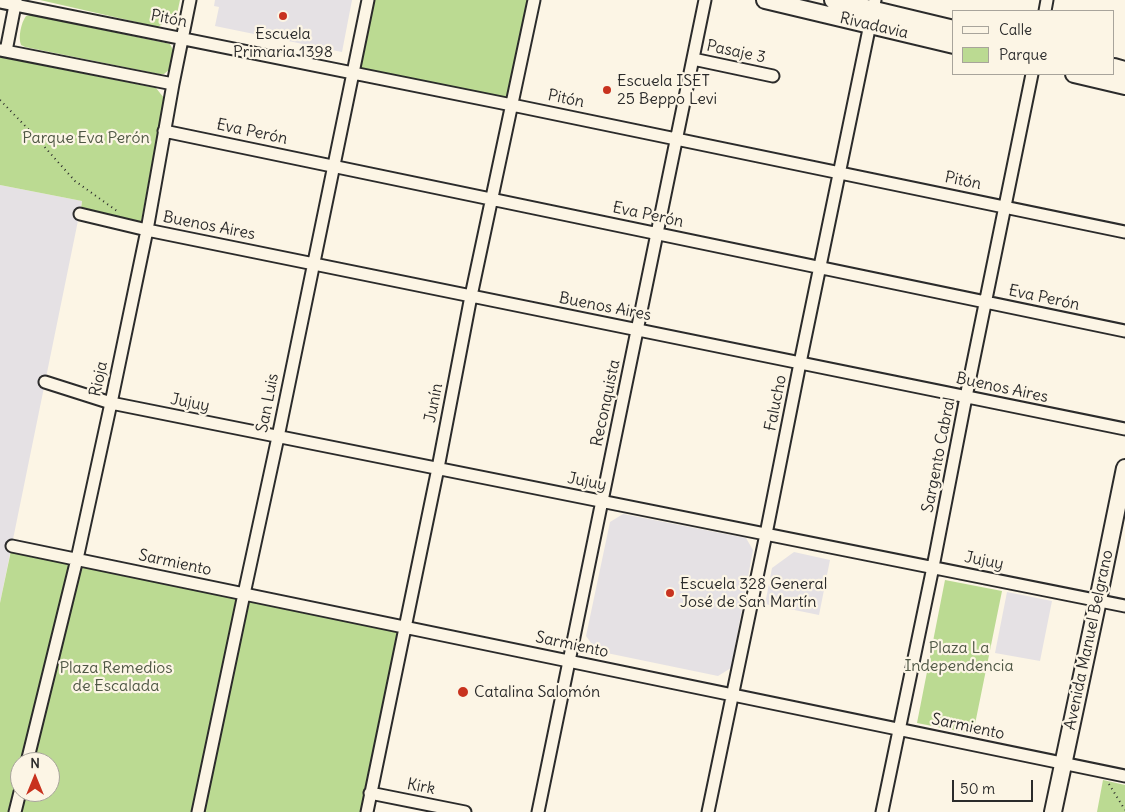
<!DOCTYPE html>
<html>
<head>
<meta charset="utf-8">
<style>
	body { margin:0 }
	#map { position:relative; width:1125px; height:812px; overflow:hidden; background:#fcf5e5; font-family:Delius,sans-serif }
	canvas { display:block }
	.legend { position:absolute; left:952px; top:10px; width:162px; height:65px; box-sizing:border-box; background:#fcf5e5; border:1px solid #a8a49b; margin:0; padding:6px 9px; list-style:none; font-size:15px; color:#2b2b2b }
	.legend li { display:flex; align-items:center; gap:10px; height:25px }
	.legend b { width:25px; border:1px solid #a8a49b }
	.north { position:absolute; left:10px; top:752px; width:50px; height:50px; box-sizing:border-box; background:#fcf5e5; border:1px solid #a8a49b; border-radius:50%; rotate:0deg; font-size:14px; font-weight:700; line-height:20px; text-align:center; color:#2b2b2b }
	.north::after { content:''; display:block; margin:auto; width:18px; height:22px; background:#c8321e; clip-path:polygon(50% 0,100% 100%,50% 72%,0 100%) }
	.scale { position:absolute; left:952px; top:780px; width:81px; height:22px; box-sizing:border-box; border:2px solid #2b2b2b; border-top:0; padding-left:6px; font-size:15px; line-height:18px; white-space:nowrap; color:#2b2b2b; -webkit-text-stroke:4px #fcf5e5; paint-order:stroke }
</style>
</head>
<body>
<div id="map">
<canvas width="1125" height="812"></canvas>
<ul class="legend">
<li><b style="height:6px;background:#fcf5e5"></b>Calle</li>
<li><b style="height:14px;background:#bbda92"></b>Parque</li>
</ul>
<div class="north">N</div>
<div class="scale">50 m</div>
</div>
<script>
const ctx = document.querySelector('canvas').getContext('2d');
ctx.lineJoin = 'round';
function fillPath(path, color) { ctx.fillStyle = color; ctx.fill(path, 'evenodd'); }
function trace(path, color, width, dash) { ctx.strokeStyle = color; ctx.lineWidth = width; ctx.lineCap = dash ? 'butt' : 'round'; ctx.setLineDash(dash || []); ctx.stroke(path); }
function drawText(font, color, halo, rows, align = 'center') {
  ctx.font = font + ' Delius,sans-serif'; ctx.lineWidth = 4.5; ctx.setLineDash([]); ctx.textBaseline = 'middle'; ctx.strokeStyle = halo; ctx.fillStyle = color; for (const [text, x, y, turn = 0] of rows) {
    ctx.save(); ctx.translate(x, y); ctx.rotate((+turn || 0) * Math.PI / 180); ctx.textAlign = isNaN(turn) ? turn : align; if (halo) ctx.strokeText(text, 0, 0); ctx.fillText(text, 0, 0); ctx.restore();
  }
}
fillPath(new Path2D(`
	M215 0H352L342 52 215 26 219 7 214 6Z
	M0 185 82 201 0 603Z
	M623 514 746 538 753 550 731 668 718 676 597 651 586 636 610 522Z
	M794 552 830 560 819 615 765 604 772 568Z
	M1007 592 1052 601 1040 661 995 653Z`), '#e5e1e4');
fillPath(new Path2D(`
	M40 0H180L177 14 158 27Z
	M368 0H534L512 105 353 72Z
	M31 15 166 43 170 44 173 50 170 69 164 74H159L25 47 21 45C18 37 21 23 26 16Z
	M0 57 156 88 164 98 141 222 81 209 82 201 0 185Z
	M12 546 404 627 367 812H0V603ZM20 762H50V792H20Z
	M945 580 1002 591 973 734 917 723Z
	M1103 780 1125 785V812H1097Z`), '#bbda92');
const street = new Path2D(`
	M0 2 512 105 1125 232
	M1045 11 1047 0
	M0 50 173 84
	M6 51 16 0
	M693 59 773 76
	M164 131 1125 331
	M80 214 147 230 1125 429
	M45 382 111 403 1125 606
	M12 546 1125 776
	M27 762 77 559 111 403 147 230 173 84 190 0
	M370 793 465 812
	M15 812 20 792
	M198 812 244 594 278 437 368 0
	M367 812 438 468 471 296 534 0
	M538 812 705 0
	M708 812 766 534 800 363 875 0
	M882 812 933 567 966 397 1032 74`);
const secondary = new Path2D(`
	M765 0 954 45
	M833 0 954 29
	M1114 67 1125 70
	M1074 74 1125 86
	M1053 812 1098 600 1125 468`);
trace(street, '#2b2b2b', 15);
trace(secondary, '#2b2b2b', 20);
trace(new Path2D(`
	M0 100 33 134 75 181 117 211
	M1109 784 1125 810`), '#2b2b2b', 2, [1, 4]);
trace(street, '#fcf5e5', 11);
trace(secondary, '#fcf5e5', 16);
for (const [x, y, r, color] of [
	[283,16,5,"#c8321e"],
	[607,90,5,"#c8321e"],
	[670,593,5,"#c8321e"],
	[463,692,6,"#c8321e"]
]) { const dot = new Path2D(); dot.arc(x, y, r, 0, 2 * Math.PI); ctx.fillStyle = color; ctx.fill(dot); trace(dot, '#fcf5e5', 2); }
drawText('16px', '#2b2b2b', '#fcf5e5', [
	["Pitón",169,19,11],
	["Rivadavia",874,26,13],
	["Pasaje 3",736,52,12],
	["Pitón",566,99,12],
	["Eva Perón",252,132,12],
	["Pitón",963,181,12],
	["Eva Perón",648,215,12],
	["Buenos Aires",209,226,11],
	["Eva Perón",1044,298,12],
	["Buenos Aires",605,307,11],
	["Rioja",99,379,-78],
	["Buenos Aires",1002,388,12],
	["Jujuy",190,403,11],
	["San Luis",268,403,-79],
	["Junín",434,403,-79],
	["Reconquista",606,403,-78],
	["Falucho",776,403,-79],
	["Sargento Cabral",939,455,-79],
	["Jujuy",587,482,11],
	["Jujuy",984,561,11],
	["Sarmiento",175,563,12],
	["Avenida Manuel Belgrano",1089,640,-78],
	["Sarmiento",572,645,12],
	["Sarmiento",968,727,12],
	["Kirk",421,787,11]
]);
drawText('16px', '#2b2b2b', '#fcf5e5', [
	["Escuela",283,34,"center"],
	["Primaria 1398",283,52,"center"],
	["Escuela ISET",617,81],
	["25 Beppo Levi",617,99],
	["Escuela 328 General",680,584],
	["José de San Martín",680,602],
	["Catalina Salomón",474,692]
], 'left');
drawText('16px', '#4f5745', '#fcf5e5', [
	["Parque Eva Perón",86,138],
	["Plaza La",959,648],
	["Independencia",959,666],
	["Plaza Remedios",116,668],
	["de Escalada",116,686]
]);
</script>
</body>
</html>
